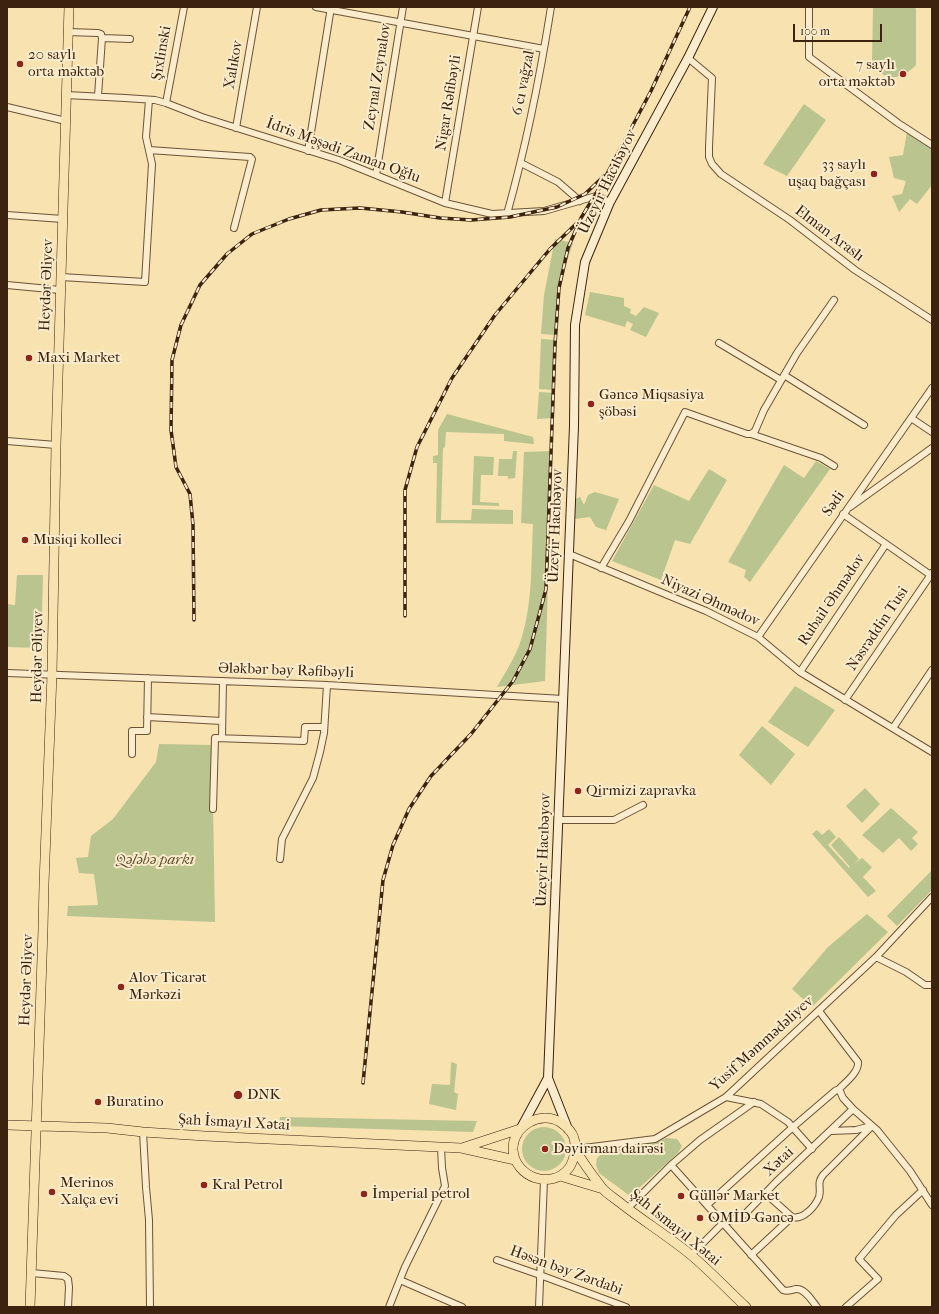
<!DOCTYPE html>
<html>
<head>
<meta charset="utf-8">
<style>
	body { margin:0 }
	#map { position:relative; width:939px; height:1314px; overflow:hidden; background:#f7e2b0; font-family:"IM FELL French Canon",serif }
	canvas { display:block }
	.frame { position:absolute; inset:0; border:8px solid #3d230f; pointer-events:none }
	.scale { position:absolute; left:793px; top:24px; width:89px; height:18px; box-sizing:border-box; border:2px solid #3d230f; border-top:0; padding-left:5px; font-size:12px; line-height:14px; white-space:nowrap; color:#3d230f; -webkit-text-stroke:3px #faeccc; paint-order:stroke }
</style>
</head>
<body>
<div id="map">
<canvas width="939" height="1314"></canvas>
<div class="frame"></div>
<div class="scale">100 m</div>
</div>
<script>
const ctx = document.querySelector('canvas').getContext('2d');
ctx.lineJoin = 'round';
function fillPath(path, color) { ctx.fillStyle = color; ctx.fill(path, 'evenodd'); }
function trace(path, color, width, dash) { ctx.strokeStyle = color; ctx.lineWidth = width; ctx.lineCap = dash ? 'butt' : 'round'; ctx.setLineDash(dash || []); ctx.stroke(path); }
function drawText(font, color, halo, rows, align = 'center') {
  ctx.font = font + ' "IM FELL French Canon",serif'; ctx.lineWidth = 4; ctx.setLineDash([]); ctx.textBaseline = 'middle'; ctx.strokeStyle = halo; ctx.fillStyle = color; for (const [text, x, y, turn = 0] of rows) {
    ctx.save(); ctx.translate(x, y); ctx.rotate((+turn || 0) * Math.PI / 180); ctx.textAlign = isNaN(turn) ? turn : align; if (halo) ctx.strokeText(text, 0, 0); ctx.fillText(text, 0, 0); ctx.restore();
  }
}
fillPath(new Path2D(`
	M873 7H914L916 9V65C902 80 884 83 872 63Z
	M804 104 826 120 787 176 763 164Z
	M907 132 932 149V185L917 204 910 199 899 212 892 196 902 194 906 181 894 178 889 157 903 155Z
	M555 239 573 243 564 270 559 289 557 335 541 334 544 295Z
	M590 292 624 298V306L631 309 630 313 636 316 644 307 659 313 646 337 630 330 633 324 627 321 625 327 585 315Z
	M541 339 557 340 555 390 539 389Z
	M539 392 555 393 554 418 537 419Z
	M447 414 533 437 534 444 504 441V434L446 432 445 447 443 448 441 520H471L472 509 513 510V524L436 523 437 463H433V456L438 455V430Z
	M513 451H517L515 478 508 479V476H498L499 459H512Z
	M552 451 545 681 497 687C505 673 516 656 521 640 533 603 531 562 533 524L521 523 524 452Z
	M474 456 494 457 493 475H481L480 502 499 503V506L472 505Z
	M816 461 830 469 750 582 744 577 746 570 728 562 784 465 804 478Z
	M709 469 727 480 690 544 675 540 661 580 612 561 654 485 689 501Z
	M595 492 619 499 606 530 596 527 590 517 575 519V499L580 497 584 505 588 495Z
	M17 575H43L41 648 7 647V604L15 605Z
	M795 686 835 710 808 747 768 722Z
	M762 726 795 754 771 785 739 755Z
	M159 744 212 745 215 922 67 916 68 906 98 905 94 874 79 873 76 858 88 857 91 836 113 819 156 762Z
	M865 788 880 804 862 823 846 806Z
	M891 808 918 832 912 838 918 844 911 851 899 838 883 853 862 835Z
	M829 829 836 837 828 845 849 868 850 867 831 845 839 837 859 859 854 864 862 858 872 867 863 877 876 891 868 897 812 834 817 830 822 835Z
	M932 870V890L897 926 887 916Z
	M867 914 888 932 812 1007 792 989 828 947Z
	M451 1062 457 1064 454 1092 458 1094 456 1110 429 1104 432 1084 450 1085Z
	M280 1117 477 1121 473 1132 279 1126Z
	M522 1149a22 22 0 1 1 44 0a22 22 0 1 1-44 0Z
	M666 1138 677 1139 682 1146 678 1153 630 1196 599 1173 596 1165 597 1158 604 1152 658 1141Z`), '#b9c48e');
const street = new Path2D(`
	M316 7 544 49
	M809 7V57L898 123 932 145
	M68 32 98 33 101 34 102 38 98 96
	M102 38 130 39
	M688 58 712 78 709 147V157L712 164 721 174 790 220 855 270 932 320
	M66 95 125 98 155 100 166 103 202 117 339 160 445 203 492 214 544 211 596 196 610 202
	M166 103 184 7
	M7 107 66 121
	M236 128 257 7
	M149 150 250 157 252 159 234 228
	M308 151 331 7
	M521 163 558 182 580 201
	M376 175 403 7
	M445 203 478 7
	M507 214C526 146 540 77 551 7
	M7 215 63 219
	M61 277 145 282 152 164 146 137 149 100
	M7 285 60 290
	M719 343 781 380
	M784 375 864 425
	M911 418 932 432
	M751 434 821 458 834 466
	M7 441 56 445
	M850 507 932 448
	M843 514 932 576
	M569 554 706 611 758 637 800 672 932 752
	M601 568 629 521 685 412 747 434H751L755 431 764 410 797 353 834 300
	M758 637 932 388
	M800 672 886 544
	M7 673 327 685 563 699
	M845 700 932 573
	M147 717 222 721
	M893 728 932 670
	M222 738 223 681
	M132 754V731H147L148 678
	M213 809 215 738 304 741 305 727H324
	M559 820H614L643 805
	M280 859 282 839 313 778 320 752 324 733 327 685
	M876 957 906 972 925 985H932
	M819 1011 858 1062C859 1072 846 1082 839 1089L843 1098 853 1109 877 1130 910 1171 932 1205
	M726 1097 761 1104 788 1122 812 1149
	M831 1131 856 1130 871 1126
	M143 1132 146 1187 149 1220 150 1307
	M576 1149 655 1139 726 1097 876 957 932 897
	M671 1165 783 1290C788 1292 791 1290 796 1289 805 1288 812 1301 817 1307
	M765 1193 792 1217C803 1220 815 1207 819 1197 822 1188 816 1184 823 1175L872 1126
	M707 1205 793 1127 835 1091 839 1089
	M628 1208 671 1165 700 1140 754 1102
	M691 1255 723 1223 744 1215 776 1182 853 1109
	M751 1255 792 1217
	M497 1260 540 1275 626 1307
	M32 1273 64 1276 68 1279 69 1287 68 1307
	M400 1280 462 1307
	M389 1307 405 1267 445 1186 442 1168 441 1147
	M539 1307 544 1180
	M846 1307 878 1279 859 1259 896 1215 923 1190`);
const secondary = new Path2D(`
	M548 1078 574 426 575 325 585 262 610 202 688 58 713 7
	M521 1128 548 1078 568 1129`);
const primary = new Path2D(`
	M7 1125 107 1128 143 1132 205 1136 461 1148 515 1160
	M462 1148 520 1129
	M576 1149C574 1156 573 1163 569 1168 551 1191 515 1177 513 1150 512 1126 541 1110 560 1122 566 1126 572 1132 574 1138 575 1142 575 1146 576 1150 582 1162 594 1177 602 1188 607 1194 616 1199 623 1205 645 1222 669 1237 691 1255 710 1271 728 1290 746 1307
	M560 1176 603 1189
	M30 1307 43 929 44 884 52 674 56 445 69 7`);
trace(street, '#6c5337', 8);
trace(secondary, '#3d230f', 10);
trace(primary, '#3d230f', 10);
trace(street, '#faeccc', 6);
trace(secondary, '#faeccc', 8);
trace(primary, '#f7e2b0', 9);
const rail = new Path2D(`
	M405 616V490L417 447 452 378 495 315 550 249 577 223
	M194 620 193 525 190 494 176 467 171 430 172 360 181 325 200 285 227 254 252 234 289 219 321 210 360 208 402 212 440 218 471 220 510 217 557 207 585 194 604 176
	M363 1083 383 880 393 845 409 809 431 776 471 734 513 681 530 649 546 589 555 344 559 288 568 248 581 218 600 187 651 91 690 7`);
trace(rail, '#3d230f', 3.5);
trace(rail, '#faeccc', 2, [6]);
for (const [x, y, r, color] of [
	[20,64,4,"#8f2418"],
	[903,74,4,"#8f2418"],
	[874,174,4,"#8f2418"],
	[29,358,4,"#8f2418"],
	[591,404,4,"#8f2418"],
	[25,540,4,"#8f2418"],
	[578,791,4,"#8f2418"],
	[121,987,4,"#8f2418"],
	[238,1095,5,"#8f2418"],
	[98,1102,4,"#8f2418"],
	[545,1149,4,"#8f2418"],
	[204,1185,4,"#8f2418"],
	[52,1192,4,"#8f2418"],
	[364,1194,4,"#8f2418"],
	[681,1196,4,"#8f2418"],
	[700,1218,4,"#8f2418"]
]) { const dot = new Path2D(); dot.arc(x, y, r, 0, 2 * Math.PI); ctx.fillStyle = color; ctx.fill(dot); trace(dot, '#faeccc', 1.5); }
drawText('15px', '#3d230f', '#faeccc', [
	["Şıxlinski",162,53,-80],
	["Xalıkov",234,65,-80],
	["Zeynal Zeynalov",378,77,-81],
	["6 cı vağzal",524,83,-79],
	["Nigar Rəfibəyli",449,103,-81],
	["İdris Məşədi Zaman Oğlu",343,151,20],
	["Üzeyir Hacıbəyov",608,182,-64],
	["Elman Araslı",829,234,37],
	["Heydər Əliyev",47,285,-88],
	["Sədi",834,504,-55],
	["Üzeyir Hacıbəyov",556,526,-88],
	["Rubail Əhmədov",832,600,-56],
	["Niyazi Əhmədov",710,601,24],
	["Nəsrəddin Tusi",878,629,-56],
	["Heydər Əliyev",38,657,-89],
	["Ələkbər bəy Rəfibəyli",286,671,2],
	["Üzeyir Hacıbəyov",544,850,-88],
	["Heydər Əliyev",27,980,-88],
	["Yusif Məmmədəliyev",762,1044,-42],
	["Şah İsmayıl Xətai",234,1123,3],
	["Xətai",779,1162,-43],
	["Şah İsmayıl Xətai",675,1228,39],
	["Həsən bəy Zərdabi",566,1271,20]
]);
drawText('15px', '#3d230f', '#faeccc', [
	["20 saylı",28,55],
	["orta məktəb",28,72],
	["7 saylı",895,65,"right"],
	["orta məktəb",895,82,"right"],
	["33 saylı",866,165,"right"],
	["uşaq bağçası",866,182,"right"],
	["Maxi Market",37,358],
	["Gəncə Miqsasiya",599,395],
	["şöbəsi",599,412],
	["Musiqi kolleci",33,540],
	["Qirmizi zapravka",586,791],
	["Alov Ticarət",129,978],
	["Mərkəzi",129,995],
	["DNK",247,1095],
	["Buratino",106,1102],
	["Dəyirman dairəsi",553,1149],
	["Merinos",60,1183],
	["Xalça evi",60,1200],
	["Kral Petrol",212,1185],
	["İmperial petrol",372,1194],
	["Güllər Market",689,1196],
	["OMİD-Gəncə",708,1218]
], 'left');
drawText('italic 15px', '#5c4b2f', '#faeccc', [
	["Qələbə parkı",155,860]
]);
</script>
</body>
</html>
